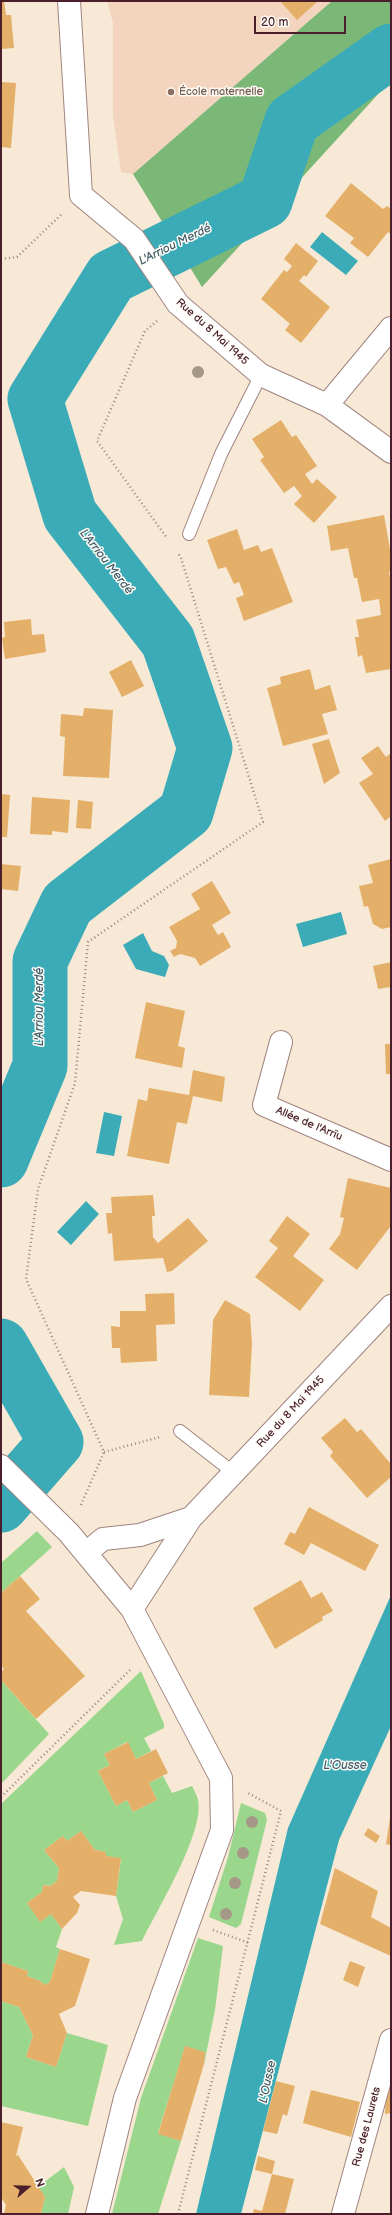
<!DOCTYPE html>
<html>
<head>
<meta charset="utf-8">
<style>
	body { margin:0 }
	#map { position:relative; width:392px; height:2215px; overflow:hidden; background:#f7e9d5; font-family:"Balsamiq Sans",sans-serif }
	canvas { display:block }
	.frame { position:absolute; inset:0; border:2px solid #4a1f2b; pointer-events:none }
	.north { position:absolute; left:8px; top:2167px; width:40px; height:40px; -webkit-text-stroke:3px #fdfcf7; paint-order:stroke; rotate:70deg; font-size:11px; font-weight:700; line-height:16px; text-align:center; color:#4a1f2b }
	.north::after { content:''; display:block; margin:auto; width:14px; height:18px; background:#4a1f2b; clip-path:polygon(50% 0,100% 100%,50% 72%,0 100%) }
	.scale { position:absolute; left:254px; top:16px; width:92px; height:18px; box-sizing:border-box; border:2px solid #4a1f2b; border-top:0; padding-left:5px; font-size:12px; line-height:14px; white-space:nowrap; color:#4a1f2b; -webkit-text-stroke:3px #fdfcf7; paint-order:stroke }
</style>
</head>
<body>
<div id="map">
<canvas width="392" height="2215"></canvas>
<div class="frame"></div>
<div class="north">N</div>
<div class="scale">20 m</div>
</div>
<script>
const ctx = document.querySelector('canvas').getContext('2d');
ctx.lineJoin = 'round';
function fillPath(path, color) { ctx.fillStyle = color; ctx.fill(path, 'evenodd'); }
function trace(path, color, width, dash) { ctx.strokeStyle = color; ctx.lineWidth = width; ctx.lineCap = dash ? 'butt' : 'round'; ctx.setLineDash(dash || []); ctx.stroke(path); }
function drawText(font, color, halo, rows, align = 'center') {
  ctx.font = font + ' "Balsamiq Sans",sans-serif'; ctx.lineWidth = 3; ctx.setLineDash([]); ctx.textBaseline = 'middle'; ctx.strokeStyle = halo; ctx.fillStyle = color; for (const [text, x, y, turn = 0] of rows) {
    ctx.save(); ctx.translate(x, y); ctx.rotate((+turn || 0) * Math.PI / 180); ctx.textAlign = isNaN(turn) ? turn : align; if (halo) ctx.strokeText(text, 0, 0); ctx.fillText(text, 0, 0); ctx.restore();
  }
}
fillPath(new Path2D(`
	M107 1H332L133 174 121 172 113 116V23Z`), '#f3d4bf');
fillPath(new Path2D(`
	M37 1531 52 1547 1 1593V1563Z
	M141 1671 164 1724V1728L144 1738 151 1751 136 1759 127 1742 104 1754 110 1765 98 1771 116 1806 127 1800 133 1812 157 1800 149 1783 163 1776 172 1793 192 1786C194 1790 197 1795 198 1800 205 1832 157 1910 142 1941L114 1945 123 1919 116 1896 121 1859 106 1856V1852L95 1850 81 1831 67 1841 63 1836 44 1850 59 1868 57 1881 50 1886 43 1885 42 1892 27 1903 40 1921 51 1914 62 1929 56 1947 60 1949 50 1982 45 1985 40 1981 27 1976 28 1971 1 1962V1804Z
	M1 1680 49 1734 1 1784Z
	M241 1803 265 1813 267 1820 241 1924 236 1928 209 1917 228 1857Z
	M198 1938 223 1946 215 2010 204 2064 185 2047 158 2133 181 2141 158 2214H112L141 2098Z
	M1 2001 19 2007 33 2035 26 2057 56 2067 67 2033 108 2045 88 2126 1 2106Z
	M64 2167 74 2187 68 2214H41L45 2197 38 2187Z`), '#9ad78c');
fillPath(new Path2D(`
	M332 1H391V80L202 287 133 174Z`), '#7bb878');
fillPath(new Path2D(`
	M322 232 358 261 346 275 310 247Z
	M341 912 347 934 303 947 296 924Z
	M143 933 152 951 164 956 169 965 165 977 136 969 123 945Z
	M104 1112 122 1116 114 1156 96 1153Z
	M86 1201 99 1214 71 1245 57 1232Z
	M391 1595V1726L339 1840 241 2214H196L288 1828Z`), '#3bacb7');
trace(new Path2D(`
	M1 1160 40 1066V961L67 904 186 812 205 748 168 641 70 515 35 399 111 277 265 201 292 121 391 51
	M1 1346 56 1442 1 1505`), '#3bacb7', 55);
fillPath(new Path2D(`
	M1 1H4L6 15H11L14 48 1 49Z
	M280 1H318L297 20Z
	M1 82 16 83 11 148 1 147Z
	M351 183 383 209 387 206 391 209V234L388 232 368 257 350 243 354 238 325 216Z
	M296 243 318 261 306 277 304 275 299 281 330 307 301 343 285 330 290 324 261 299 284 270 287 272 292 266 284 259Z
	M281 420 292 437 296 435 317 466 305 474 312 484 317 479 337 497 314 523 294 504 302 496 294 486 284 493 260 460 264 457 252 439Z
	M384 515 391 555V571L389 572 391 584V669L366 673 362 655 358 657 355 637H359L356 620 381 615 379 599 362 602 357 578H354L348 548 331 551 327 526Z
	M237 529 244 550 258 545 261 552 272 548 293 602 244 621 236 598 244 595 239 582 234 584 226 567 218 569 207 540Z
	M31 619 32 635 44 634 46 652 5 659 2 638 5 637 4 622Z
	M131 660 144 686 122 697 109 672Z
	M310 669 315 690 330 685 337 710 322 714 328 734 283 746 267 688 281 684 280 677Z
	M84 708 113 710 109 778 63 776 65 737 60 736 61 714 83 716Z
	M329 739 340 773 324 784 312 744Z
	M378 746 386 757 391 753V816L385 821 359 783 373 774 361 758Z
	M1 794 10 795 7 837H1Z
	M32 797 70 800 68 833 52 831V835L30 834Z
	M78 800 93 802 91 829 76 828Z
	M391 859V927L382 929 373 924 368 906 364 907 359 886 373 883 368 865Z
	M1 864 21 866 18 891 1 889Z
	M212 881 231 913 212 925 218 935 223 932 231 947 200 966 195 958 180 954 174 957 170 951 176 948 177 941 169 927 200 909 191 894Z
	M391 962V990L390 987 378 989 373 966Z
	M146 1002 185 1011 178 1046 185 1048 182 1068 135 1058Z
	M385 1044H391V1074H386Z
	M193 1070 225 1077 222 1102 193 1096 187 1124 177 1122 169 1164 127 1156 138 1099 147 1101 149 1088 189 1095Z
	M348 1178 391 1188 390 1227 357 1270 329 1249 340 1234 344 1218 340 1217Z
	M153 1195 155 1216H152L153 1237 158 1243 188 1218 208 1241 172 1271 167 1272 163 1258 114 1261 112 1233 108 1234 106 1213H112L111 1197Z
	M287 1216 310 1234 293 1256 324 1280 300 1311 255 1277 278 1248 269 1241Z
	M174 1293 175 1324 156 1325 157 1361 121 1363 120 1348H112L111 1326 120 1327V1311H146L145 1294Z
	M225 1300 250 1314 252 1344 249 1397 209 1395 213 1320Z
	M345 1418 357 1432 361 1429 391 1464V1477L367 1498 330 1456 333 1452 321 1438Z
	M309 1507 379 1545 365 1571 311 1543 304 1555 284 1544 290 1532 295 1534Z
	M20 1576 40 1599 26 1611 85 1676 36 1719 1 1680V1672L4 1669 1 1665V1593Z
	M301 1580 311 1598 322 1592 333 1611 322 1617 323 1620 275 1649 253 1608Z
	M128 1742 136 1759 156 1749 168 1773 149 1783 157 1800 133 1812 127 1800 116 1806 98 1771 110 1765 104 1754Z
	M390 1818H391V1845L386 1844Z
	M368 1828 380 1836 376 1843 364 1835Z
	M81 1831 95 1850 106 1852V1856L121 1858 116 1896 81 1891 73 1897 80 1905 77 1913 62 1929 51 1914 40 1922 27 1903 42 1892 43 1885 50 1886 57 1881 59 1868 44 1850 63 1836 67 1841Z
	M335 1868 378 1891 371 1917 391 1928V1956L320 1924Z
	M60 1949 90 1959 75 2006 59 2014 67 2033 56 2067 26 2057 33 2035 19 2007 1 2001V1962L28 1971 27 1976 40 1981 45 1985 50 1982Z
	M350 1961 365 1967 358 1987 343 1980Z
	M185 2046 205 2052 204 2064 181 2141 158 2134Z
	M386 2080H391V2113L385 2114Z
	M276 2081 295 2086 287 2116 283 2114 277 2134 263 2131Z
	M311 2090 360 2102 351 2137 303 2123Z
	M1 2122 23 2127 16 2156 18 2155 45 2197 41 2214H4L6 2205 1 2197Z
	M258 2156 275 2161 272 2174 255 2170Z
	M272 2174 294 2179 285 2214H253L254 2209 262 2211Z`), '#e4b069');
const service = new Path2D(`
	M189 534 221 454 261 375
	M180 1431 234 1473`);
const minor = new Path2D(`
	M69 1 81 195 134 239 178 304 261 375 327 405 391 452
	M327 405 391 328
	M281 1042 264 1105 391 1160
	M1 1466 69 1533 132 1609 221 1778 222 1830 125 2098 97 2214
	M86 1553 103 1539 140 1535 191 1518
	M132 1609 191 1518 391 1306
	M343 2214 391 2040`);
trace(service, '#a08480', 14);
trace(minor, '#a08480', 24);
trace(new Path2D(`
	M1 259 17 257 63 213
	M157 321 145 331 97 441 167 538
	M104 1452 160 1437
	M81 1505 104 1452 26 1279 38 1189 75 1083 88 942 263 822 181 558 178 553
	M1 1797 132 1668
	M213 1930 249 1943
	M178 2214 281 1811 248 1793`), '#a08480', 2.5, [1, 3]);
trace(service, '#fff', 12);
trace(minor, '#fff', 22);
ctx.fillStyle = '#a59887';
for (const [x, y] of [
	[198,372],
	[252,1822],
	[243,1853],
	[235,1883],
	[226,1914]
]) { ctx.beginPath(); ctx.arc(x, y, 6, 0, 2 * Math.PI); ctx.fill(); }
for (const [x, y, r, color] of [
	[171,92,4,"#8d6e63"]
]) { const dot = new Path2D(); dot.arc(x, y, r, 0, 2 * Math.PI); ctx.fillStyle = color; ctx.fill(dot); trace(dot, '#fdfcf7', 1.5); }
drawText('11px', '#785e54', '#fdfcf7', [
	["École maternelle",179,92]
], 'left');
drawText('11px', '#4a1f2b', '#fdfcf7', [
	["Rue du 8 Mai 1945",212,332,42],
	["Allée de l'Arrïu",309,1124,23],
	["Rue du 8 Mai 1945",291,1412,-47],
	["Rue des Laurets",367,2127,-75]
]);
drawText('italic 12px', '#435e6a', '#fdfcf7', [
	["L'Arriou Merdé",175,245,-26],
	["L'Arriou Merdé",106,562,52],
	["L'Arriou Merdé",40,1007,-90],
	["L'Ousse",345,1766],
	["L'Ousse",268,2082,-78]
]);
</script>
</body>
</html>
